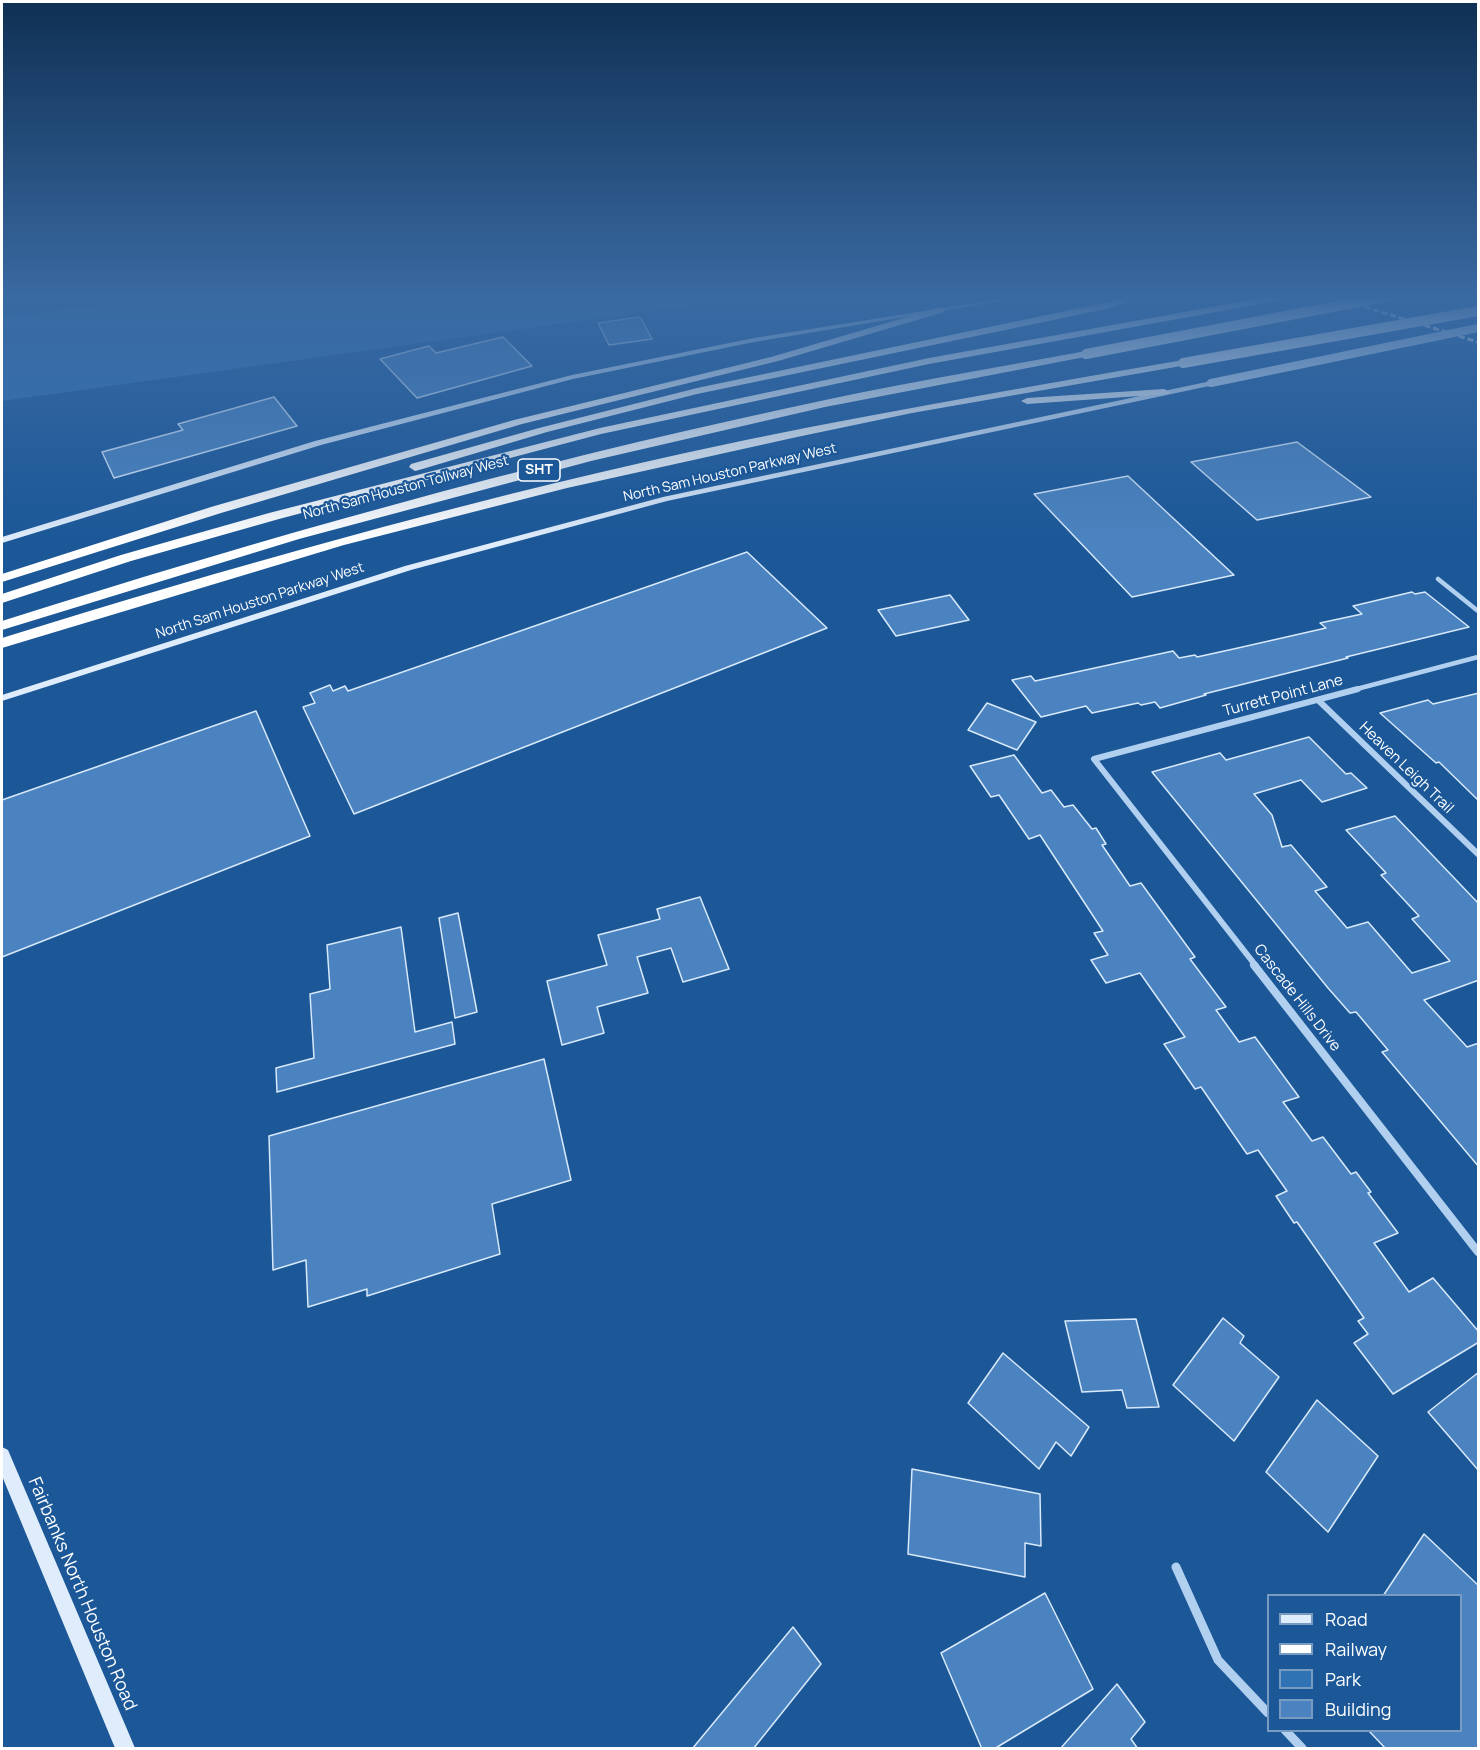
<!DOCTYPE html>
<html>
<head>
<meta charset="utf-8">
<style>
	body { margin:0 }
	#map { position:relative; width:1480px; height:1750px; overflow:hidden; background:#1c5898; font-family:Manrope,sans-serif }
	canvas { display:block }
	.frame { position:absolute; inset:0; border:3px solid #fff; pointer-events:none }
	.legend { position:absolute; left:1267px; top:1594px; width:195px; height:138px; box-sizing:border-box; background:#1c5898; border:2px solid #779bc1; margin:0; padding:8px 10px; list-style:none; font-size:18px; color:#fff }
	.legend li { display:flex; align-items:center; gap:12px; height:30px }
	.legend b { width:30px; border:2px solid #779bc1 }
</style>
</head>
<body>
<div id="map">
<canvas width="1480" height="1750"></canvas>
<div class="frame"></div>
<ul class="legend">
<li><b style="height:8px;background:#dfecfb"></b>Road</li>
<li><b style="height:8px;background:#fff"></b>Railway</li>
<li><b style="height:16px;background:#3073b5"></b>Park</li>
<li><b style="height:16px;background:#4a83bf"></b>Building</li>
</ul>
</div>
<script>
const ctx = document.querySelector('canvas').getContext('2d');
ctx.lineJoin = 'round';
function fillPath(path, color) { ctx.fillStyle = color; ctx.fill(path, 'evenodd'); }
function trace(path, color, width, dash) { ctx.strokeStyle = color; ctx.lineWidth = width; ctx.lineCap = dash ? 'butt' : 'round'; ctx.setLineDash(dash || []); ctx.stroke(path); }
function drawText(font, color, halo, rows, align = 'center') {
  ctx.font = font + ' Manrope,sans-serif'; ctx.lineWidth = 4.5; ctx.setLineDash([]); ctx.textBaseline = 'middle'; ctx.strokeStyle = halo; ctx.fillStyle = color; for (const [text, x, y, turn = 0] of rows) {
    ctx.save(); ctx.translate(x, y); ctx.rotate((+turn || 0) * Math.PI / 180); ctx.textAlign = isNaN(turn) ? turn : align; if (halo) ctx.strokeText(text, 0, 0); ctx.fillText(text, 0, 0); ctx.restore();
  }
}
fillPath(new Path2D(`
	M180 296H761L2 401V317Z`), '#3073b5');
const building = new Path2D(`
	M640 317 652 339 609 345 598 323Z
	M503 337 532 366 417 398 380 359 429 346 436 353Z
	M274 397 297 426 114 478 102 452 183 430 178 424Z
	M1297 442 1371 497 1257 520 1191 462Z
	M1128 476 1234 575 1132 597 1034 494Z
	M747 552 827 628 354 814 303 707 315 703 310 693 330 685 333 691 345 686 348 691Z
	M1412 592 1415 594 1425 592 1469 627 1346 657 1348 658 1204 694 1206 695 1160 708 1155 702 1141 705 1138 703 1092 713 1086 706 1041 717 1012 680 1031 676 1035 681 1173 651 1179 658 1195 655 1197 657 1238 648 1326 628 1320 623 1362 614 1353 606Z
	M950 595 969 620 896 636 878 610Z
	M1479 693V801L1439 762 1436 763 1380 713 1428 700 1433 704Z
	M987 703 1036 722 1017 750 968 730Z
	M256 711 310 836 2 957V800Z
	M1309 737 1346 774 1351 773 1367 788 1322 802 1301 780 1254 794 1272 815 1282 847 1291 845 1327 887 1315 891 1347 928 1368 922 1412 973 1450 961 1412 919 1419 916 1381 875 1386 873 1346 830 1395 816 1479 904V980L1424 1000 1467 1047 1479 1043V1167L1382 1052 1388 1050 1356 1012 1350 1013 1328 988 1152 772 1220 753 1226 760Z
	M1014 755 1042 793 1051 790 1064 807 1073 805 1092 829 1096 828 1106 844 1102 845 1130 886 1141 883 1195 957 1190 959 1226 1007 1216 1010 1239 1042 1255 1037 1299 1097 1283 1102 1312 1141 1323 1137 1351 1174 1356 1172 1371 1192 1368 1193 1398 1233 1374 1243 1409 1292 1433 1278 1479 1332V1342L1393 1394 1354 1343 1368 1334 1358 1321 1364 1318 1297 1222 1294 1223 1276 1196 1287 1191 1258 1150 1247 1154 1201 1087 1195 1089 1164 1044 1185 1037 1140 973 1106 983 1091 960 1108 955 1094 933 1103 931 1040 835 1029 839 999 795 991 797 970 766Z
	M700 897 729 969 683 982 671 948 637 957 648 993 597 1007 604 1033 562 1045 547 981 607 965 598 935 660 919 657 909Z
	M458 913 477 1012 455 1018 439 918Z
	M401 927 415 1032 452 1022 455 1044 277 1092 276 1068 314 1058 310 994 330 989 327 945Z
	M544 1059 571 1180 492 1204 500 1254 367 1296V1289L308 1307 306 1260 273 1270 269 1136Z
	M1223 1318 1244 1336 1240 1343 1279 1377 1234 1441 1173 1385Z
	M1136 1319 1139 1331 1159 1407 1127 1408 1122 1390 1082 1392 1065 1321Z
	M1003 1353 1089 1427 1071 1456 1056 1442 1039 1469 968 1403Z
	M1479 1372V1471L1428 1412Z
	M1317 1400 1378 1456 1328 1532 1266 1472Z
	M912 1469 1040 1494 1041 1546 1025 1543V1577L908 1554Z
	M1424 1534 1479 1586V1749H1386L1369 1731H1461V1596H1383Z
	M1045 1593 1093 1689 994 1749H982L941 1653Z
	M793 1627 821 1664 753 1749H692Z
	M1117 1684 1145 1722 1131 1739 1138 1749H1060Z`);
fillPath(building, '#4a83bf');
trace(building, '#d8e9fb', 1.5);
trace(new Path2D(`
	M1438 579 1478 611
	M1353 690 1478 657`), '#b1d0f0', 4.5);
trace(new Path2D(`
	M1318 700 1478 854
	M1256 966 1094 759 1358 689`), '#b1d0f0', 6);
trace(new Path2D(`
	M1254 965 1478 1252`), '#b1d0f0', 8);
trace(new Path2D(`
	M1176 1567 1218 1660 1268 1713
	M1285 1730 1302 1748`), '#b1d0f0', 9);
fillPath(new Path2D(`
	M1018 296H1032L754 342 573 379 321 445 2 543V537L315 441 572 375 754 338Z
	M1211 381H1214V385L667 501 411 570 2 701V695L405 566 663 497Z
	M2 1447 8 1450 135 1748H115L2 1476Z`), '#dfecfb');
fillPath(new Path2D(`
	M1131 296H1146L1106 309 697 394 547 432 419 470 415 471 409 467 411 464 539 428 697 388 1104 303Z
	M1273 296H1293L1288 299 929 364 601 434 279 519 131 561 2 603V594L121 555 269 513 600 428 929 358Z
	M941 307 944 308V312L778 361 522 424 221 513 2 582V574L211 507 514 420 771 357Z
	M1086 351 1091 354 1090 356 825 407 591 461 299 539 2 630V621C260 539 522 465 788 408 887 386 987 369 1086 351Z
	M1183 360 1187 361V365L912 413 797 437 567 488 344 545 2 648V638C227 568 454 504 685 453 850 417 1016 389 1183 360Z
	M1164 389 1170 392 1168 394 1027 404 1021 401 1027 398Z`), '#fff');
trace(new Path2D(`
	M1330 296 1478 342`), '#fff', 3, [6, 3]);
trace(new Path2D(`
	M1211 383 1478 328`), '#dfecfb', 8);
trace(new Path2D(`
	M1086 354 1390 296
	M1183 363 1478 311`), '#fff', 10);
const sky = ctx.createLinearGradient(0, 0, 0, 541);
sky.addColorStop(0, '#0f3054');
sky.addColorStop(0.55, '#3a6aa2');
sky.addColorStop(1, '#3a6aa200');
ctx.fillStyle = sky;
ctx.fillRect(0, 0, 1480, 541);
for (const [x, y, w] of [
	[539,470,42]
]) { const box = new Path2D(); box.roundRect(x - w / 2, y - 11, w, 22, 4.5); ctx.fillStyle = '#1c5898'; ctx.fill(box); trace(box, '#fff', 1.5); }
drawText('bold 14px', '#fff', null, [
	["SHT",539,470]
]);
drawText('14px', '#fff', '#1c5898', [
	["North Sam Houston Parkway West",730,473,-13],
	["North Sam Houston Tollway West",406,488,-15],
	["North Sam Houston Parkway West",260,601,-18]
]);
drawText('15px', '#fff', '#1c5898', [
	["Turrett Point Lane",1283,696,-15],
	["Heaven Leigh Trail",1406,768,44],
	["Cascade Hills Drive",1297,998,52]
]);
drawText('18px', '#fff', '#1c5898', [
	["Fairbanks North Houston Road",82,1594,67]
]);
</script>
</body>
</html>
